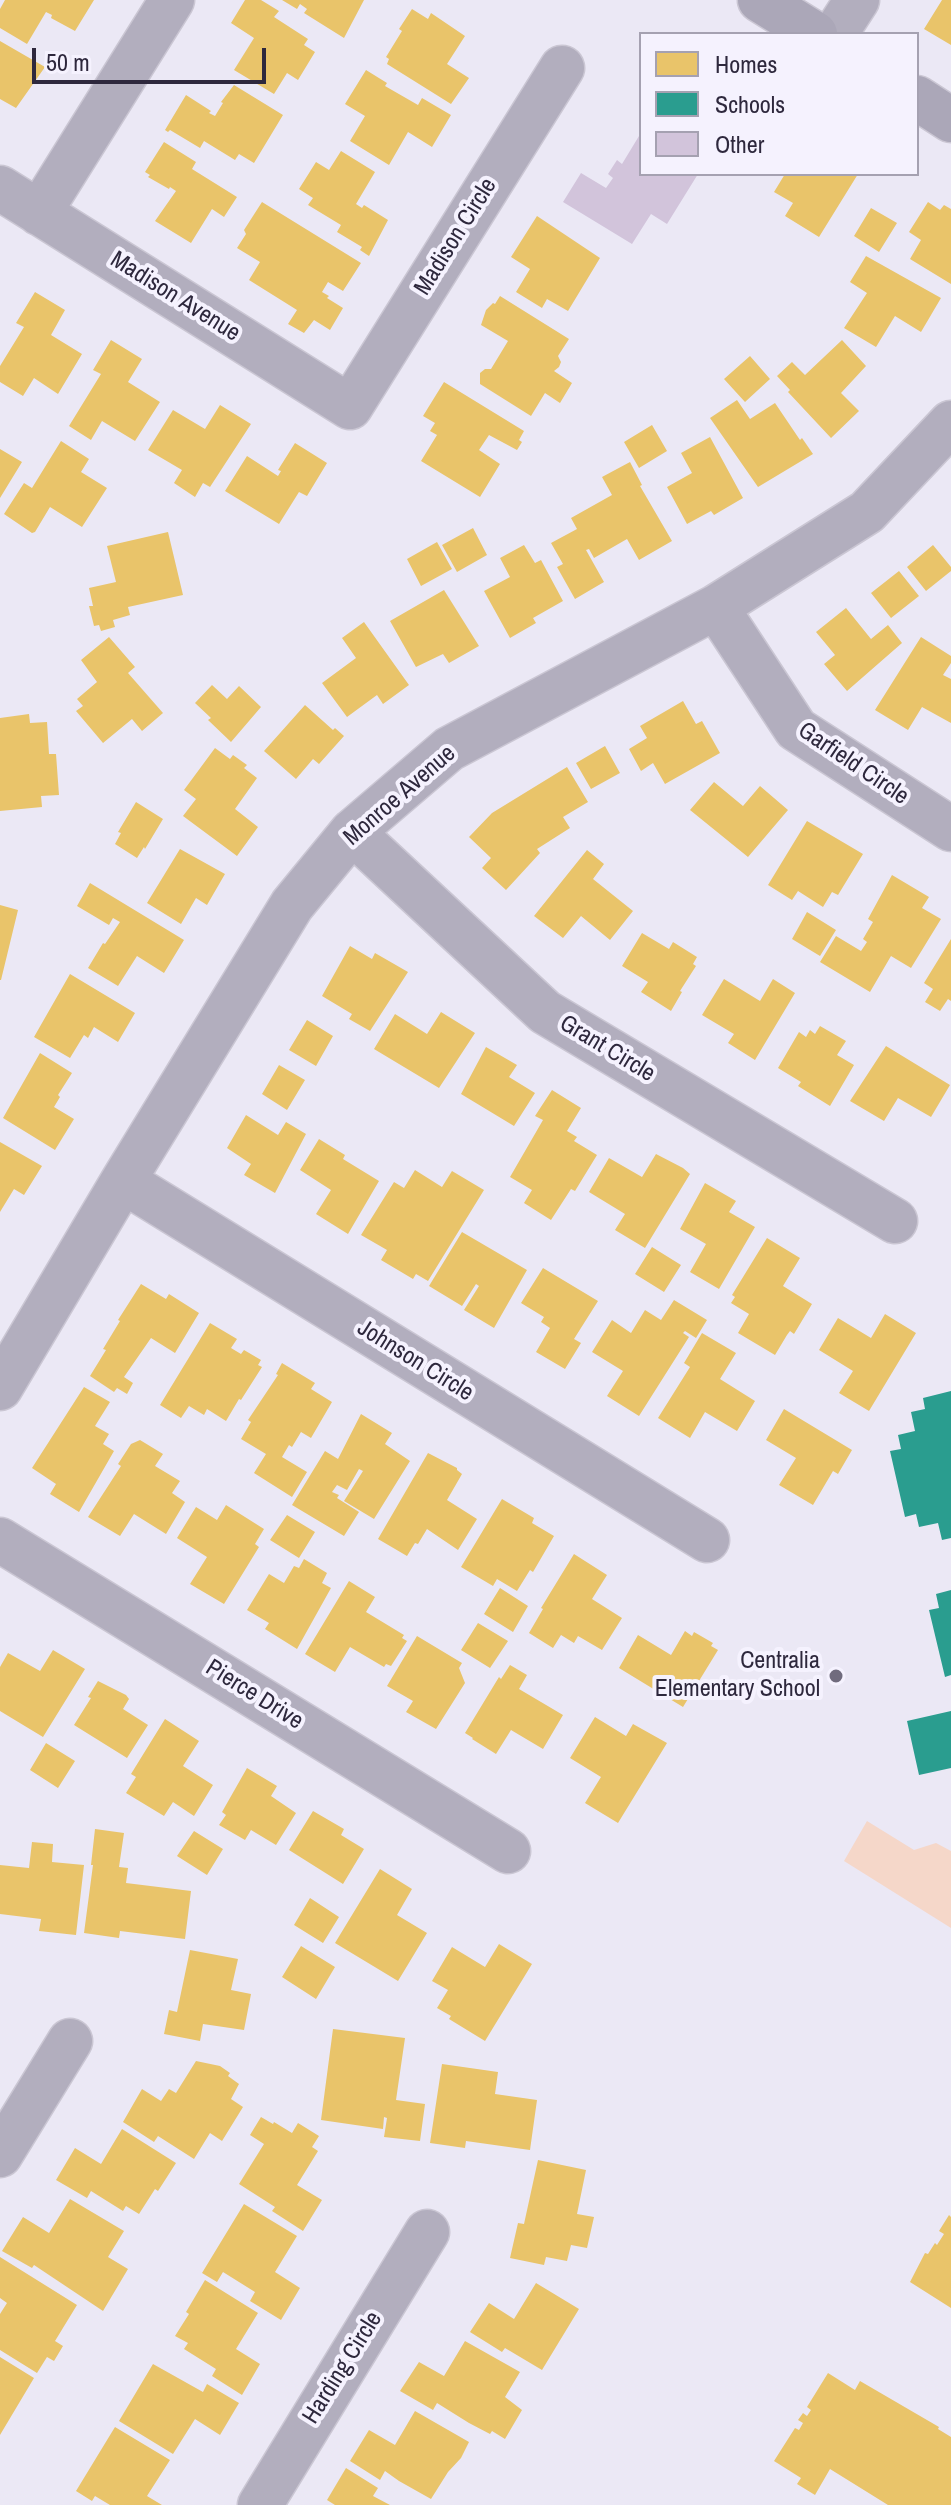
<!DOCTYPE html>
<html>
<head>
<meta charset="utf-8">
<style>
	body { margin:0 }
	#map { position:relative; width:951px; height:2505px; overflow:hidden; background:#ebe8f5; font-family:"Archivo Narrow",sans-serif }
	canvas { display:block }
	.legend { position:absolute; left:639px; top:32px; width:280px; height:144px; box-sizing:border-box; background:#f5f2fe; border:2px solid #a5a1b1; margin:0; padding:10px 14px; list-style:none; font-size:24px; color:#2e283d }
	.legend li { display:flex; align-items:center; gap:16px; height:40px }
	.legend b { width:40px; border:2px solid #a5a1b1 }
	.scale { position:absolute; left:32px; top:48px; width:234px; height:36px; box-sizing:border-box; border:4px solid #2e283d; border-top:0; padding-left:10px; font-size:24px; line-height:28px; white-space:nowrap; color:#2e283d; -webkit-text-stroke:6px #f5f2fe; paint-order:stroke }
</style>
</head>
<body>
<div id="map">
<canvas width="951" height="2505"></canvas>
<ul class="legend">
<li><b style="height:22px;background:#e9c46a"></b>Homes</li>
<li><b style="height:22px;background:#2a9d8f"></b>Schools</li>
<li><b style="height:22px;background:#d2c4db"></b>Other</li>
</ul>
<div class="scale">50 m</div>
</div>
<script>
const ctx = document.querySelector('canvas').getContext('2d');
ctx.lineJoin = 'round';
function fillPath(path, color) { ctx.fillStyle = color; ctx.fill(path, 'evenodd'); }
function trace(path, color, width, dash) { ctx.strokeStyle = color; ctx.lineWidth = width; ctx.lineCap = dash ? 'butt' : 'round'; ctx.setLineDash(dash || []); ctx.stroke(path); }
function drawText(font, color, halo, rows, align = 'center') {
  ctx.font = font + ' "Archivo Narrow",sans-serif'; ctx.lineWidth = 8; ctx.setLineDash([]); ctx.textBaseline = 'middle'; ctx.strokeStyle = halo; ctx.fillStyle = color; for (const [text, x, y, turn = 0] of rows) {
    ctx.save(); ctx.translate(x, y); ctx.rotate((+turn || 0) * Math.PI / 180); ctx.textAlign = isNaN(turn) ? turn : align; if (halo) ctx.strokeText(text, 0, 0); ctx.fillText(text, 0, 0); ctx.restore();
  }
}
fillPath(new Path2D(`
	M867 1821 914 1850 936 1843 951 1851V1928L844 1861Z`), '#f5d7c9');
fillPath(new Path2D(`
	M5 0H94L75 31 51 18 52 15 46 12 27 44 0 28V9Z
	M245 0H261L279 11 274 17 308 39 304 45 315 52 298 80 287 73 274 94 234 70 254 38 231 23Z
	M282 0H364L344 38 304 13 307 9 300 4 297 9Z
	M942 0H951V45L924 29Z
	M412 9 428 19 431 13 465 36 447 64 469 78 451 104 387 64 389 59 386 57 402 31 399 29Z
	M0 41 45 67 16 108 0 99Z
	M366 70 387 83 385 86 418 105 422 98 451 115 432 147 408 132 389 165 350 141 365 116 345 104Z
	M234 85 283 115 254 163 239 154 235 160 204 141 200 148 170 130 168 132 165 130 186 95 211 111 209 113 215 116 223 103 221 102Z
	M164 142 196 162 192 169 237 197 224 217 212 209 191 243 155 221 176 191 170 187 169 189 148 177 150 175 145 172Z
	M341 151 375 172 356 204 362 208 364 205 388 220 369 256 360 250 362 247 337 232 341 225 308 205 313 198 299 189 316 162 329 170Z
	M785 174 793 176 794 174H858L819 237 785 216 793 203 774 192Z
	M262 202 361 263 343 291 328 282 322 292 329 296 327 298 343 308 330 330 314 320 304 333 288 324 297 310 249 280 260 262 237 248 246 234 244 230Z
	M928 202 940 210 944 205 951 209V284L910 259 921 240 909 232Z
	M871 208 897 223 879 252 854 236Z
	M537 216 600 258 568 311 547 299 542 308 516 292 530 269 511 257Z
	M866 256 941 298 921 332 895 316 876 347 844 328 867 293 850 282Z
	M35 292 65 310 51 335 82 354 58 394 34 378 23 396 0 382V366L24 327 16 323Z
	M500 296 569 339 558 356 561 362 559 367 554 371 572 383 560 403 545 393 531 416 480 384V373L485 369H491L508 341 481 325 486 310 493 303 495 304Z
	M111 340 142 359 128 382 160 402 135 441 102 421 91 440 69 426 101 374 93 370Z
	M842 340 866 366 841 393 859 411 831 438 788 392 790 390 777 376 792 362 805 375Z
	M750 356 770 379 745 402 724 379Z
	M444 382 524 431 519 440 522 442 517 450 489 435 479 450 500 464 480 497 421 461 437 435 430 431 435 423 423 416Z
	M737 400 750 419 775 403 800 440 802 438 813 454 758 487 710 418Z
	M220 405 251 424 210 487 203 483 195 497 174 483 182 470 148 450 173 410 205 429Z
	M652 425 667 451 639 468 624 442Z
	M710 437 743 498 714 515 711 511 687 524 667 487 692 473 681 453Z
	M61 441 89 459 81 472 107 488 82 527 50 507 35 532 32 533 4 514 24 483 32 488Z
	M295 443 327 463 307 496 299 492 279 524 225 491 247 456 278 476 281 471 278 470Z
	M0 449 22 462 0 498Z
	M630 462 642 485 640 486 672 541 639 560 627 539 594 558 589 549 586 550 604 582 575 599 557 567 563 564 551 543 577 529 571 518 612 495 602 477Z
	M473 528 487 555 457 572 442 545Z
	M168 532 183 595 128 607 130 615 113 620 115 627 101 631 99 625 94 626 89 606H93L89 588 116 582 107 546Z
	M437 542 452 569 421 586 407 559Z
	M524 545 535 563 541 560 563 601 533 618 536 623 510 638 484 591 510 577 500 558Z
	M933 545 951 567V571L926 591 907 567Z
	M899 571 919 596 891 618 871 593Z
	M444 590 479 646 449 663 443 654 416 667 390 621Z
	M846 608 871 639 888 625 902 643 847 691 824 664 835 655 816 632Z
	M364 622 409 685 383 704 377 695 347 717 322 683 356 658 342 638Z
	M109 637 135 667 128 673 163 713 142 731 132 719 103 743 76 711 83 706 77 699 97 682 81 660Z
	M921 637 951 656V663L943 675 951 679V723L922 707 908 730 875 710Z
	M212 685 227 699 239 686 261 707 231 742 208 720 211 718 195 703Z
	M683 701 696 724 702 721 720 753 665 784 653 763 641 771 629 749 647 738 640 726Z
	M305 705 333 730 335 728 344 736 319 764 313 759 296 779 264 751Z
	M29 714 30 723 47 722 49 754H56L59 795 41 796 42 807 0 811V718Z
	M605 746 620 773 591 789 576 763Z
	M215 748 230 759 233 755 247 765 244 768 257 778 235 809 258 827 237 856 183 816 196 799 184 790Z
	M567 767 588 802 563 817 570 828 537 849 540 853 506 890 482 868 491 858 469 837 492 813Z
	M714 782 743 806 760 786 788 810 748 857 690 810Z
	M136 802 163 819 145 849 144 847 137 858 115 844 121 833 118 832Z
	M807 821 863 854 838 895 832 892 823 907 798 891 792 900 768 885Z
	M180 849 225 874 207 905 196 898 181 924 147 903Z
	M587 850 604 864 593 879 633 911 610 940 581 916 563 938 534 916Z
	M892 875 929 897 922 908 941 919 911 968 891 956 870 992 820 962 836 936 861 951 867 942 863 939 873 922 868 919Z
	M90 883 184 940 164 973 137 956 118 986 88 968 103 943 105 944 120 922 113 918 109 925 77 906Z
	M0 905 18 910 1 980H0Z
	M807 912 836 930 820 956 792 939Z
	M642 933 669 949 673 942 697 957 693 964 696 966 680 991 682 992 671 1011 641 992 648 982 622 966Z
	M951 939V1001L948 999 940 1011 925 1002 933 989 924 983Z
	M350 946 372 959 375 953 408 972 370 1031 349 1019 352 1014 322 996Z
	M70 974 135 1013 118 1042 94 1027 88 1038 84 1035 70 1058 34 1037Z
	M724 979 760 1001 773 979 795 993 755 1060 728 1043 734 1034 702 1015Z
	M441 1012 475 1033 439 1088 374 1049 395 1014 427 1034Z
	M307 1020 333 1036 316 1066 289 1050Z
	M820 1026 846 1041 837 1055 854 1065 830 1106 798 1086 801 1082 778 1068 799 1032 806 1037 810 1030 815 1034Z
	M886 1046 950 1085 931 1117 898 1098 884 1121 850 1101Z
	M486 1047 517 1065 509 1077 535 1093 514 1126 461 1094Z
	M40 1053 72 1073 58 1095 60 1097 54 1107 74 1119 55 1150 3 1118Z
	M279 1065 305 1080 287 1110 262 1094Z
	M552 1090 581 1108 567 1131 577 1137 574 1141 597 1155 575 1191 571 1189 551 1220 524 1203 532 1190 510 1177 543 1120 535 1116Z
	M246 1115 278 1135 286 1122 306 1134 275 1193 244 1175 251 1164 227 1148Z
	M319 1139 345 1155 343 1159 379 1181 348 1234 316 1214 331 1190 300 1170Z
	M0 1142 42 1166 24 1195 14 1189 0 1212Z
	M656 1154 683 1168 690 1174 645 1248 615 1230 625 1214 589 1192 609 1158 642 1177Z
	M415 1170 442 1187 452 1171 484 1190 428 1281 416 1274 413 1279 381 1260 387 1250 361 1235 394 1182 404 1188Z
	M705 1183 736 1201 729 1212 755 1227 719 1289 690 1272 706 1244 680 1229Z
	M462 1232 527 1270 494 1328 464 1310 479 1286 476 1284 462 1306 429 1286Z
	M767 1238 800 1258 783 1286 812 1304 794 1334 790 1331 787 1335 775 1355 738 1333 749 1314 731 1303 735 1297 732 1295Z
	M652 1247 681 1265 664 1292 635 1274Z
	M543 1268 598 1301 574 1339 581 1343 565 1369 536 1352 550 1328 541 1322 544 1317 521 1303Z
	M141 1284 166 1299 169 1294 199 1313 175 1353 151 1338 124 1377 133 1383 127 1394 117 1388 114 1392 90 1376 106 1350 103 1349 120 1321 118 1320Z
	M674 1300 707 1320 696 1338 685 1331 683 1333 689 1337 639 1416 607 1396 623 1371 592 1352 612 1320 631 1333 645 1310 661 1320Z
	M885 1314 916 1333 869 1411 839 1393 853 1371 819 1350 838 1318 871 1338Z
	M210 1323 237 1339 231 1348 241 1354 244 1350 261 1360 258 1365 262 1367 241 1400 239 1399 226 1421 207 1409 204 1415 189 1406 181 1418 160 1405Z
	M702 1333 736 1353 720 1379 755 1401 737 1431 705 1412 690 1438 658 1418 690 1367 684 1363Z
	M282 1363 315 1383 311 1389 332 1402 311 1438 301 1432 292 1447 289 1445 282 1457 307 1472 292 1497 254 1473 266 1454 241 1439 251 1422 248 1420 278 1375 276 1374Z
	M84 1387 110 1402 95 1426 109 1434 103 1444 114 1451 79 1512 50 1494 56 1484 32 1468Z
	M784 1409 852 1450 838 1474 833 1471 813 1505 779 1485 796 1458 766 1440Z
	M361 1414 392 1433 385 1444 410 1461 374 1519 344 1501 363 1471 359 1469 347 1490 337 1485 332 1492 339 1495 337 1498 359 1512 344 1536 292 1505 325 1451 338 1459Z
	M140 1440 163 1454 155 1466 180 1481 172 1493 185 1502 166 1534 134 1514 120 1536 88 1517 121 1466 118 1464 131 1444Z
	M428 1453 457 1468V1470L462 1474 447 1500 477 1519 458 1550 427 1529 418 1544 415 1543 407 1556 378 1539Z
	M502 1499 534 1518 532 1523 554 1536 533 1572 530 1570 517 1591 497 1579 493 1586 461 1567Z
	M226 1505 264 1529 255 1544 259 1547 224 1604 190 1584 207 1557 177 1538 196 1507 217 1520Z
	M287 1515 315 1532 299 1558 270 1540Z
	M574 1554 607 1575 592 1599 622 1618 602 1650 578 1636 574 1643 561 1635 553 1648 529 1633 543 1609 541 1608Z
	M304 1559 327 1573 322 1583 331 1588 297 1649 265 1629 269 1623 247 1610 269 1574 284 1583 294 1566 299 1568Z
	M349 1581 375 1597 366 1612 404 1635 402 1638 407 1641 391 1666 386 1664 384 1667 350 1647 335 1672 305 1654Z
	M500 1588 528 1606 513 1632 484 1614Z
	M478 1623 508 1641 490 1668 461 1650Z
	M685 1631 692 1636 694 1632 713 1643 711 1646 718 1650 683 1707 619 1668 638 1635 671 1655Z
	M417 1636 462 1663 459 1668 465 1683 436 1729 406 1712 413 1701 387 1686Z
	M53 1650 85 1669 43 1737 0 1711V1667L8 1653 40 1671Z
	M510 1665 527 1675 519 1689 563 1715 543 1749 511 1730 496 1754 472 1739 473 1738 465 1733 499 1677 501 1679Z
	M98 1681 126 1695 129 1699 123 1709 148 1725 127 1758 74 1725 91 1698 88 1697Z
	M595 1717 626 1736 633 1724 667 1743 618 1823 585 1803 601 1777 570 1758Z
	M165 1719 199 1741 183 1766 213 1785 194 1816 173 1802 164 1816 126 1793 136 1777 131 1774Z
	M46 1743 75 1761 58 1788 30 1770Z
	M247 1768 277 1786 271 1796 296 1813 276 1845 251 1830 245 1840 219 1825 226 1815 222 1812Z
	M313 1811 344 1829 341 1835 364 1849 343 1884 289 1850Z
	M95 1829 124 1833 119 1867 128 1868 126 1883 191 1891 185 1939 120 1931 119 1938 84 1933 93 1865H91Z
	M194 1831 223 1849 207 1875 177 1856Z
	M32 1842 53 1844 52 1862 84 1865 76 1935 39 1931 41 1919 0 1914V1865L29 1868Z
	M380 1869 412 1889 397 1915 427 1933 398 1981 335 1943Z
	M310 1898 339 1917 323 1943 294 1925Z
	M499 1944 532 1964 485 2041 449 2019 451 2016 437 2008 448 1990 432 1981 452 1947 485 1967Z
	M301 1946 335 1967 316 1999 282 1977Z
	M190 1950 238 1959 231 1990 251 1994 244 2030 203 2024 200 2041 164 2034 169 2010 177 2012Z
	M333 2029 405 2038 396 2100 425 2104 420 2141 384 2137 387 2118 384 2117 383 2129 321 2120Z
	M196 2061 220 2066 230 2073 228 2076 239 2084 231 2099 243 2107 222 2141 210 2133 194 2159 158 2136 154 2142 123 2122 142 2089 161 2101 169 2089 176 2093Z
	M442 2064 498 2072 495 2094 537 2100 530 2150 466 2141 465 2148 430 2143Z
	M261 2117 273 2124 274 2122 292 2133 298 2123 319 2136 312 2147 318 2151 297 2185 322 2200 303 2231 272 2211 275 2207 239 2184 264 2144 250 2135Z
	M122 2129 176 2163 158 2191 155 2189 139 2214 126 2206 123 2211 91 2191 87 2198 56 2180 75 2148 101 2164Z
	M538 2160 586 2170 577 2214 594 2217 587 2248 571 2245 567 2261 546 2257 544 2265 510 2258 518 2223 524 2224Z
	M70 2199 124 2231 108 2257 128 2269 103 2311 34 2265 32 2268 2 2251 23 2217 49 2233Z
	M244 2204 297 2236 275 2272 300 2288 281 2320 250 2301 255 2292 223 2272 217 2282 202 2273Z
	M949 2215 951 2217V2308L910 2282 925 2253 928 2254 935 2243 937 2245 944 2234 939 2231Z
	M0 2257 77 2305 55 2341 63 2346 54 2361 47 2357 37 2373 0 2350V2314L7 2303 0 2298Z
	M205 2280 258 2313 236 2349 260 2364 242 2395 212 2376 216 2369 184 2349 188 2343 175 2336 189 2314 186 2312Z
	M536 2283 579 2309 542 2370 505 2348 502 2352 470 2332 489 2303 514 2319Z
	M465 2341 520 2372 505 2397 522 2410 505 2439 492 2431 490 2434 469 2423 437 2403 433 2410 400 2391 419 2362 444 2376Z
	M0 2357 34 2378 0 2435Z
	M153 2364 203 2392 207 2384 239 2403 220 2435 195 2419 173 2454 119 2421Z
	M828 2373 855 2390 860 2381 939 2427 938 2429 951 2437V2505H888L830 2469 815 2495 797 2484 801 2478 774 2461 795 2428 799 2430 803 2423 798 2420 803 2413 807 2416 811 2410 807 2407Z
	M415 2411 469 2442 461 2458 448 2472 431 2499 399 2481 385 2471 380 2480 350 2461 369 2430 395 2445Z
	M115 2427 170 2460 147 2496 162 2505H110L95 2496 92 2501 76 2491Z
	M346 2468 378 2488 373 2496 390 2505H335L327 2500Z`), '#e9c46a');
fillPath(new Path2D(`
	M951 1391V1538L942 1540 938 1523 919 1527 916 1514 905 1517 890 1451 901 1449 898 1435 915 1431 911 1412 925 1409 923 1398Z
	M951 1590V1675L945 1677 929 1610 939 1608 936 1594Z
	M951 1711V1768L919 1775 907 1721Z`), '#2a9d8f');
fillPath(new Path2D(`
	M639 136 641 138V174H698L667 224 651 214 632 244 563 202 581 173 606 188 613 178 608 174 617 160 622 164Z`), '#d2c4db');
const minor = new Path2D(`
	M835 34 857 0
	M0 188 350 407 562 68
	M39 213 172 0
	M716 607 796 729 951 829
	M352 832 545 1012 895 1221
	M123 1181 707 1540
	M0 1388 123 1181 292 905 352 832 449 749 716 607 867 512 951 423
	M0 1540 508 1851
	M0 2155 70 2041
	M260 2505 427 2232`);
const major = new Path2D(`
	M760 0 815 34
	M917 98 951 120`);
trace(minor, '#cac6d3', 47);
trace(major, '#cac6d3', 47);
trace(minor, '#b2aebe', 44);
trace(major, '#aba7b8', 44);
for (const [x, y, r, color] of [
	[836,1676,8,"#706b7d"]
]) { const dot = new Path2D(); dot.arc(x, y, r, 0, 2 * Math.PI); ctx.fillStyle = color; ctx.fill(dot); trace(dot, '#f5f2fe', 3); }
drawText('24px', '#2e283d', '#f5f2fe', [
	["Madison Circle",456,237,-58],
	["Madison Avenue",175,297,32],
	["Garfield Circle",853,764,34],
	["Monroe Avenue",400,796,-41],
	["Grant Circle",607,1049,31],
	["Johnson Circle",415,1361,32],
	["Pierce Drive",254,1695,32],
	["Harding Circle",343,2368,-58]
]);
drawText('24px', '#2e283d', '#f5f2fe', [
	["Centralia",820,1662],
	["Elementary School",820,1690]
], 'right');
</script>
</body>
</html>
